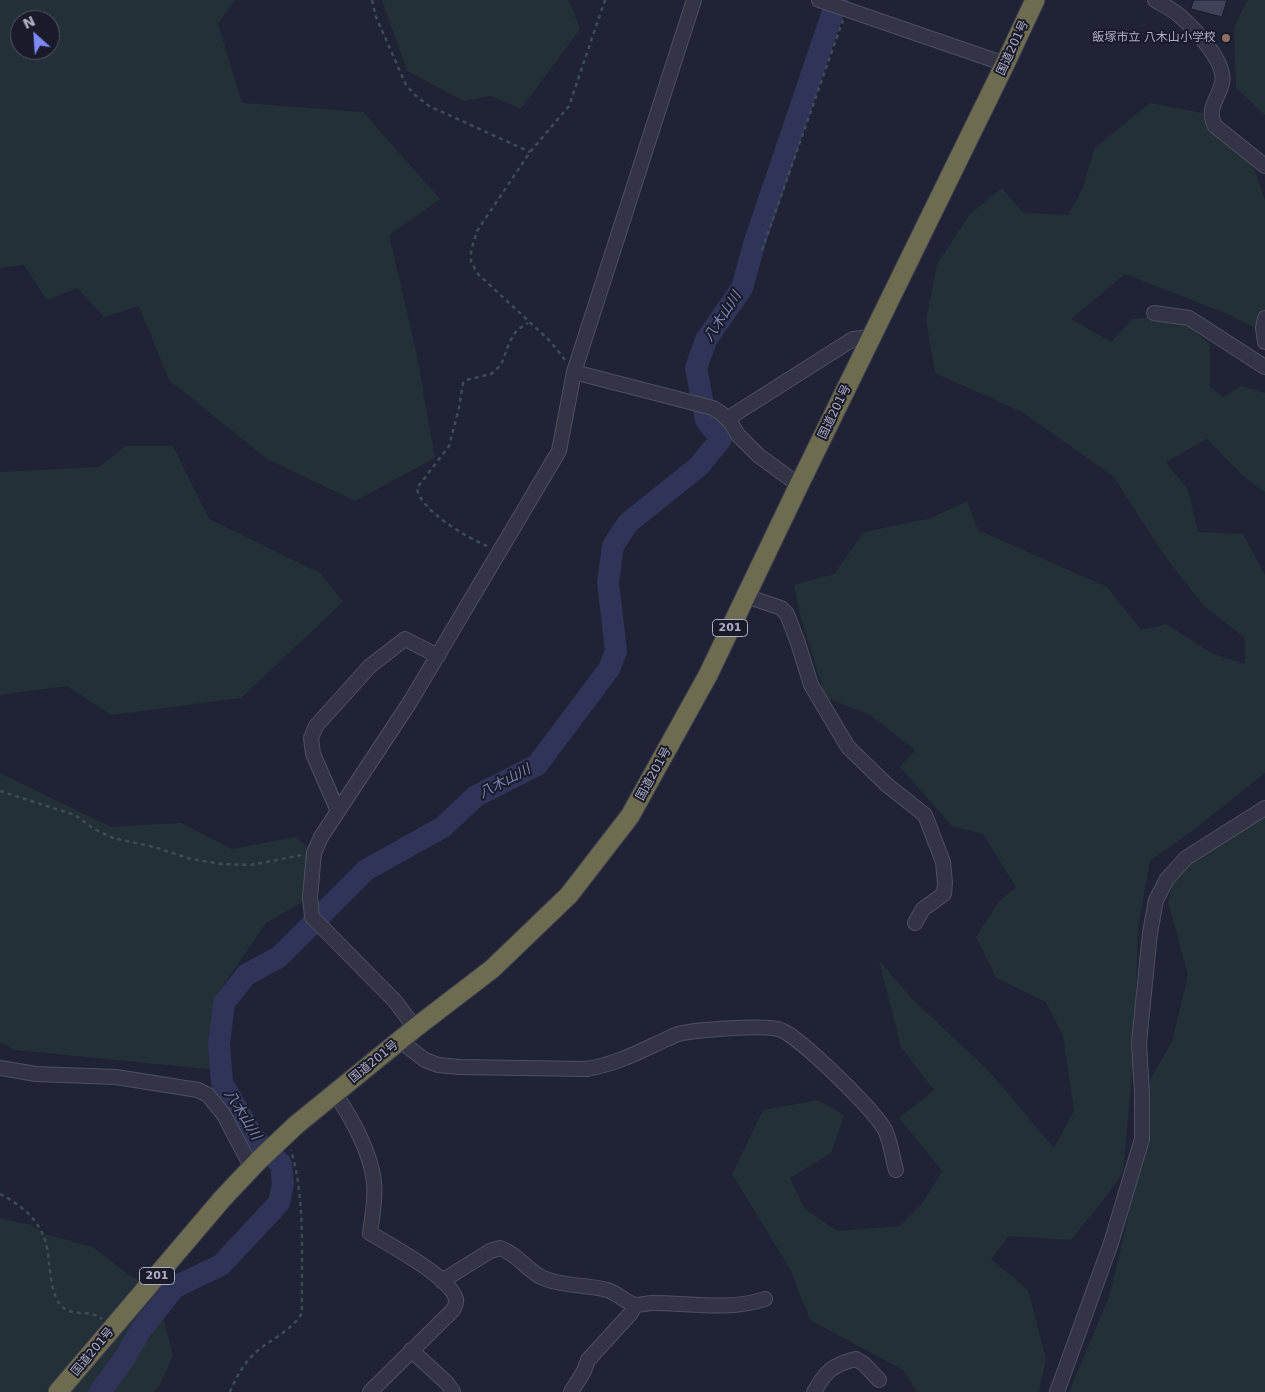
<!DOCTYPE html>
<html>
<head>
<meta charset="utf-8">
<style>
	body { margin:0 }
	#map { position:relative; width:1265px; height:1392px; overflow:hidden; background:#202336; font-family:"DejaVu Sans",sans-serif }
	canvas { display:block }
	.north { position:absolute; left:10px; top:10px; width:50px; height:50px; box-sizing:border-box; background:#191b2b; border:1px solid #545668; border-radius:50%; rotate:334deg; font-size:14px; font-weight:700; line-height:20px; text-align:center; color:#adafc4 }
	.north::after { content:''; display:block; margin:auto; width:18px; height:22px; background:#8089f6; clip-path:polygon(50% 0,100% 100%,50% 72%,0 100%) }
</style>
</head>
<body>
<div id="map">
<canvas width="1265" height="1392"></canvas>
<div class="north">N</div>
</div>
<script>
const ctx = document.querySelector('canvas').getContext('2d');
ctx.lineJoin = 'round';
function fillPath(path, color) { ctx.fillStyle = color; ctx.fill(path, 'evenodd'); }
function trace(path, color, width, dash) { ctx.strokeStyle = color; ctx.lineWidth = width; ctx.lineCap = dash ? 'butt' : 'round'; ctx.setLineDash(dash || []); ctx.stroke(path); }
function drawText(font, color, halo, rows, align = 'center') {
  ctx.font = font + ' "DejaVu Sans","Noto Sans JP",sans-serif'; ctx.lineWidth = 4; ctx.setLineDash([]); ctx.textBaseline = 'middle'; ctx.strokeStyle = halo; ctx.fillStyle = color; for (const [text, x, y, turn = 0] of rows) {
    ctx.save(); ctx.translate(x, y); ctx.rotate((+turn || 0) * Math.PI / 180); ctx.textAlign = isNaN(turn) ? turn : align; if (halo) ctx.strokeText(text, 0, 0); ctx.fillText(text, 0, 0); ctx.restore();
  }
}
fillPath(new Path2D(`
	M0 0H235L218 24 242 103 363 112 440 199 389 235 416 351 435 458 355 501 267 459 169 380 139 306 104 317 77 288 47 300 24 265 0 268ZM20 20H50V50H20Z
	M382 0H569L580 29 521 109 492 96 464 101 407 71Z
	M1247 0H1265V115L1236 88 1234 28Z
	M1150 103 1218 116 1255 170 1265 200V333L1230 315 1125 274 1071 319 1111 342 1132 319 1175 315 1210 344V387L1223 397 1241 386 1265 393V492L1242 475 1207 439 1166 462 1188 490 1198 532 1243 534 1265 575V773L1192 831 1150 861 1138 929 1134 1054 1123 1172 1108 1194 1071 1240 1009 1236 991 1259 1028 1290 1046 1359 1039 1392H917L903 1370 810 1320 790 1269 732 1174 763 1110 818 1100 844 1115 831 1153 790 1178 805 1209 837 1231 900 1226 922 1204 942 1171 899 1118 934 1090 901 1047 879 960 911 998 988 1070 1054 1148 1074 1111 1063 1036 1046 1002 996 978 976 937 998 903 1016 887 983 834 952 826 900 767 915 750 870 715 825 697 801 618 794 585 834 574 864 532 931 518 967 501 978 530 1107 587 1141 630 1166 624 1213 654 1245 664V638L1204 606 1164 555 1113 476 1022 412 935 373 926 320 937 264 970 214 1002 188 1023 213 1068 215 1083 188 1094 149Z
	M125 446H173L209 519 320 573 343 602 241 698 111 715 67 686 0 695V472L99 467Z
	M0 773 111 827 181 823 232 849 296 837 310 849 311 897 266 923 216 996 217 1070 15 1050 0 1043Z
	M1265 805V1392H1069L1109 1297 1126 1227 1142 1137 1148 1083 1172 1042 1188 975 1168 902 1178 863Z
	M0 1218 31 1225 45 1234 93 1247 129 1275 155 1289 173 1355 159 1387 153 1392H0Z`), '#233038');
trace(new Path2D(`
	M100 1392 126 1356 140 1331 175 1287 221 1265 279 1203 283 1184 281 1164 254 1138 222 1083 219 1044 224 1003 246 975 279 957 366 870 443 827 476 796 537 765 609 669 616 651 608 582 613 546 628 523 699 466 721 439 706 420 696 368 706 340 742 288 755 241 837 0`), '#303459', 22);
const building = new Path2D(`
	M1194 0H1227L1222 17 1191 9Z`);
fillPath(building, '#3e4158');
trace(building, '#1b1d2d', 1);
const minor = new Path2D(`
	M819 0 1005 64
	M1155 0C1163 5 1174 10 1181 17 1195 29 1227 63 1222 83 1218 100 1206 108 1215 126L1265 166
	M1154 313 1189 318 1265 367
	M1265 318 1263 328 1265 342
	M574 372 713 408 721 413 731 423 738 435 759 456 799 485
	M727 419 853 339 872 337
	M746 596 781 608 787 614 798 643 811 685 848 747 887 785 925 815 943 862 945 883 944 894 923 909 915 923
	M338 811 313 754 311 738 316 726 370 666 405 639 438 656
	M415 1028 395 1001 312 917 310 897 314 853 321 837 410 702 559 451 574 372 694 0
	M400 1041 425 1060 438 1065 459 1067 586 1069C611 1065 631 1056 654 1045 661 1042 670 1037 678 1034 694 1030 767 1024 781 1030 800 1037 875 1111 885 1130 891 1142 892 1157 896 1170
	M0 1068 36 1074 116 1077 198 1090 208 1095 224 1115 252 1168
	M335 1094C352 1118 371 1153 374 1182 376 1199 372 1217 370 1233 390 1245 450 1277 456 1299 457 1304 455 1306 453 1310L370 1392
	M442 1281 490 1251 500 1248C518 1254 527 1271 543 1278 564 1287 586 1284 607 1290 617 1293 624 1301 633 1304 639 1306 646 1303 652 1303 690 1303 728 1311 765 1299
	M411 1350 447 1383 453 1392
	M571 1392 584 1371 588 1360 631 1313 635 1305
	M814 1392C826 1371 832 1365 856 1359L864 1364 879 1380
	M1057 1392 1111 1243 1142 1139V1094L1139 1043 1150 933 1156 900 1167 879 1186 858 1265 808`);
const highway = new Path2D(`
	M58 1392 223 1198 258 1161 296 1125 415 1028 492 969 569 895 630 816 708 675 799 485 1005 64 1035 0`);
trace(minor, '#4e5062', 16);
trace(highway, '#3b3d4e', 21);
trace(new Path2D(`
	M372 0 376 17 406 85 415 95 429 106 530 152
	M762 250 843 20
	M565 360 551 342 478 274 471 262V251L477 231 530 152 569 106 605 0
	M487 546C468 538 420 511 417 488L449 446 459 408 463 383 466 380 491 374 501 365 510 341 517 330 528 323
	M0 791 75 815 94 829 113 838 154 847 191 859 222 864 250 865 302 855
	M0 1194C21 1205 39 1219 46 1243 51 1261 48 1298 65 1309 76 1316 89 1309 102 1319
	M230 1392C237 1375 246 1359 261 1348 275 1337 293 1329 302 1313 301 1261 306 1199 291 1150`), '#3f4c55', 2.5, [4, 4]);
trace(minor, '#333547', 14);
trace(highway, '#6d6b50', 19);
for (const [x, y, r, color] of [
	[1226,38,5,"#8d6e63"]
]) { const dot = new Path2D(); dot.arc(x, y, r, 0, 2 * Math.PI); ctx.fillStyle = color; ctx.fill(dot); trace(dot, '#191b2b', 2); }
for (const [x, y, w] of [
	[730,628,35],
	[157,1276,35]
]) { const box = new Path2D(); box.roundRect(x - w / 2, y - 8.5, w, 17, 4); ctx.fillStyle = '#191b2b'; ctx.fill(box); trace(box, '#adafc4', 1); }
drawText('bold 11px', '#adafc4', null, [
	["201",730,628],
	["201",157,1276]
]);
drawText('12px', '#adafc4', '#191b2b', [
	["飯塚市立 八木山小学校",1216,38]
], 'right');
drawText('12px', '#adafc4', '#191b2b', [
	["国道201号",1013,48,-65],
	["国道201号",835,412,-64],
	["国道201号",654,774,-61],
	["国道201号",374,1062,-39],
	["国道201号",93,1352,-50]
]);
drawText('italic 14px', '#7d83b1', '#191b2b', [
	["八木山川",723,317,-57],
	["八木山川",505,782,-28],
	["八木山川",242,1115,58]
]);
</script>
</body>
</html>
